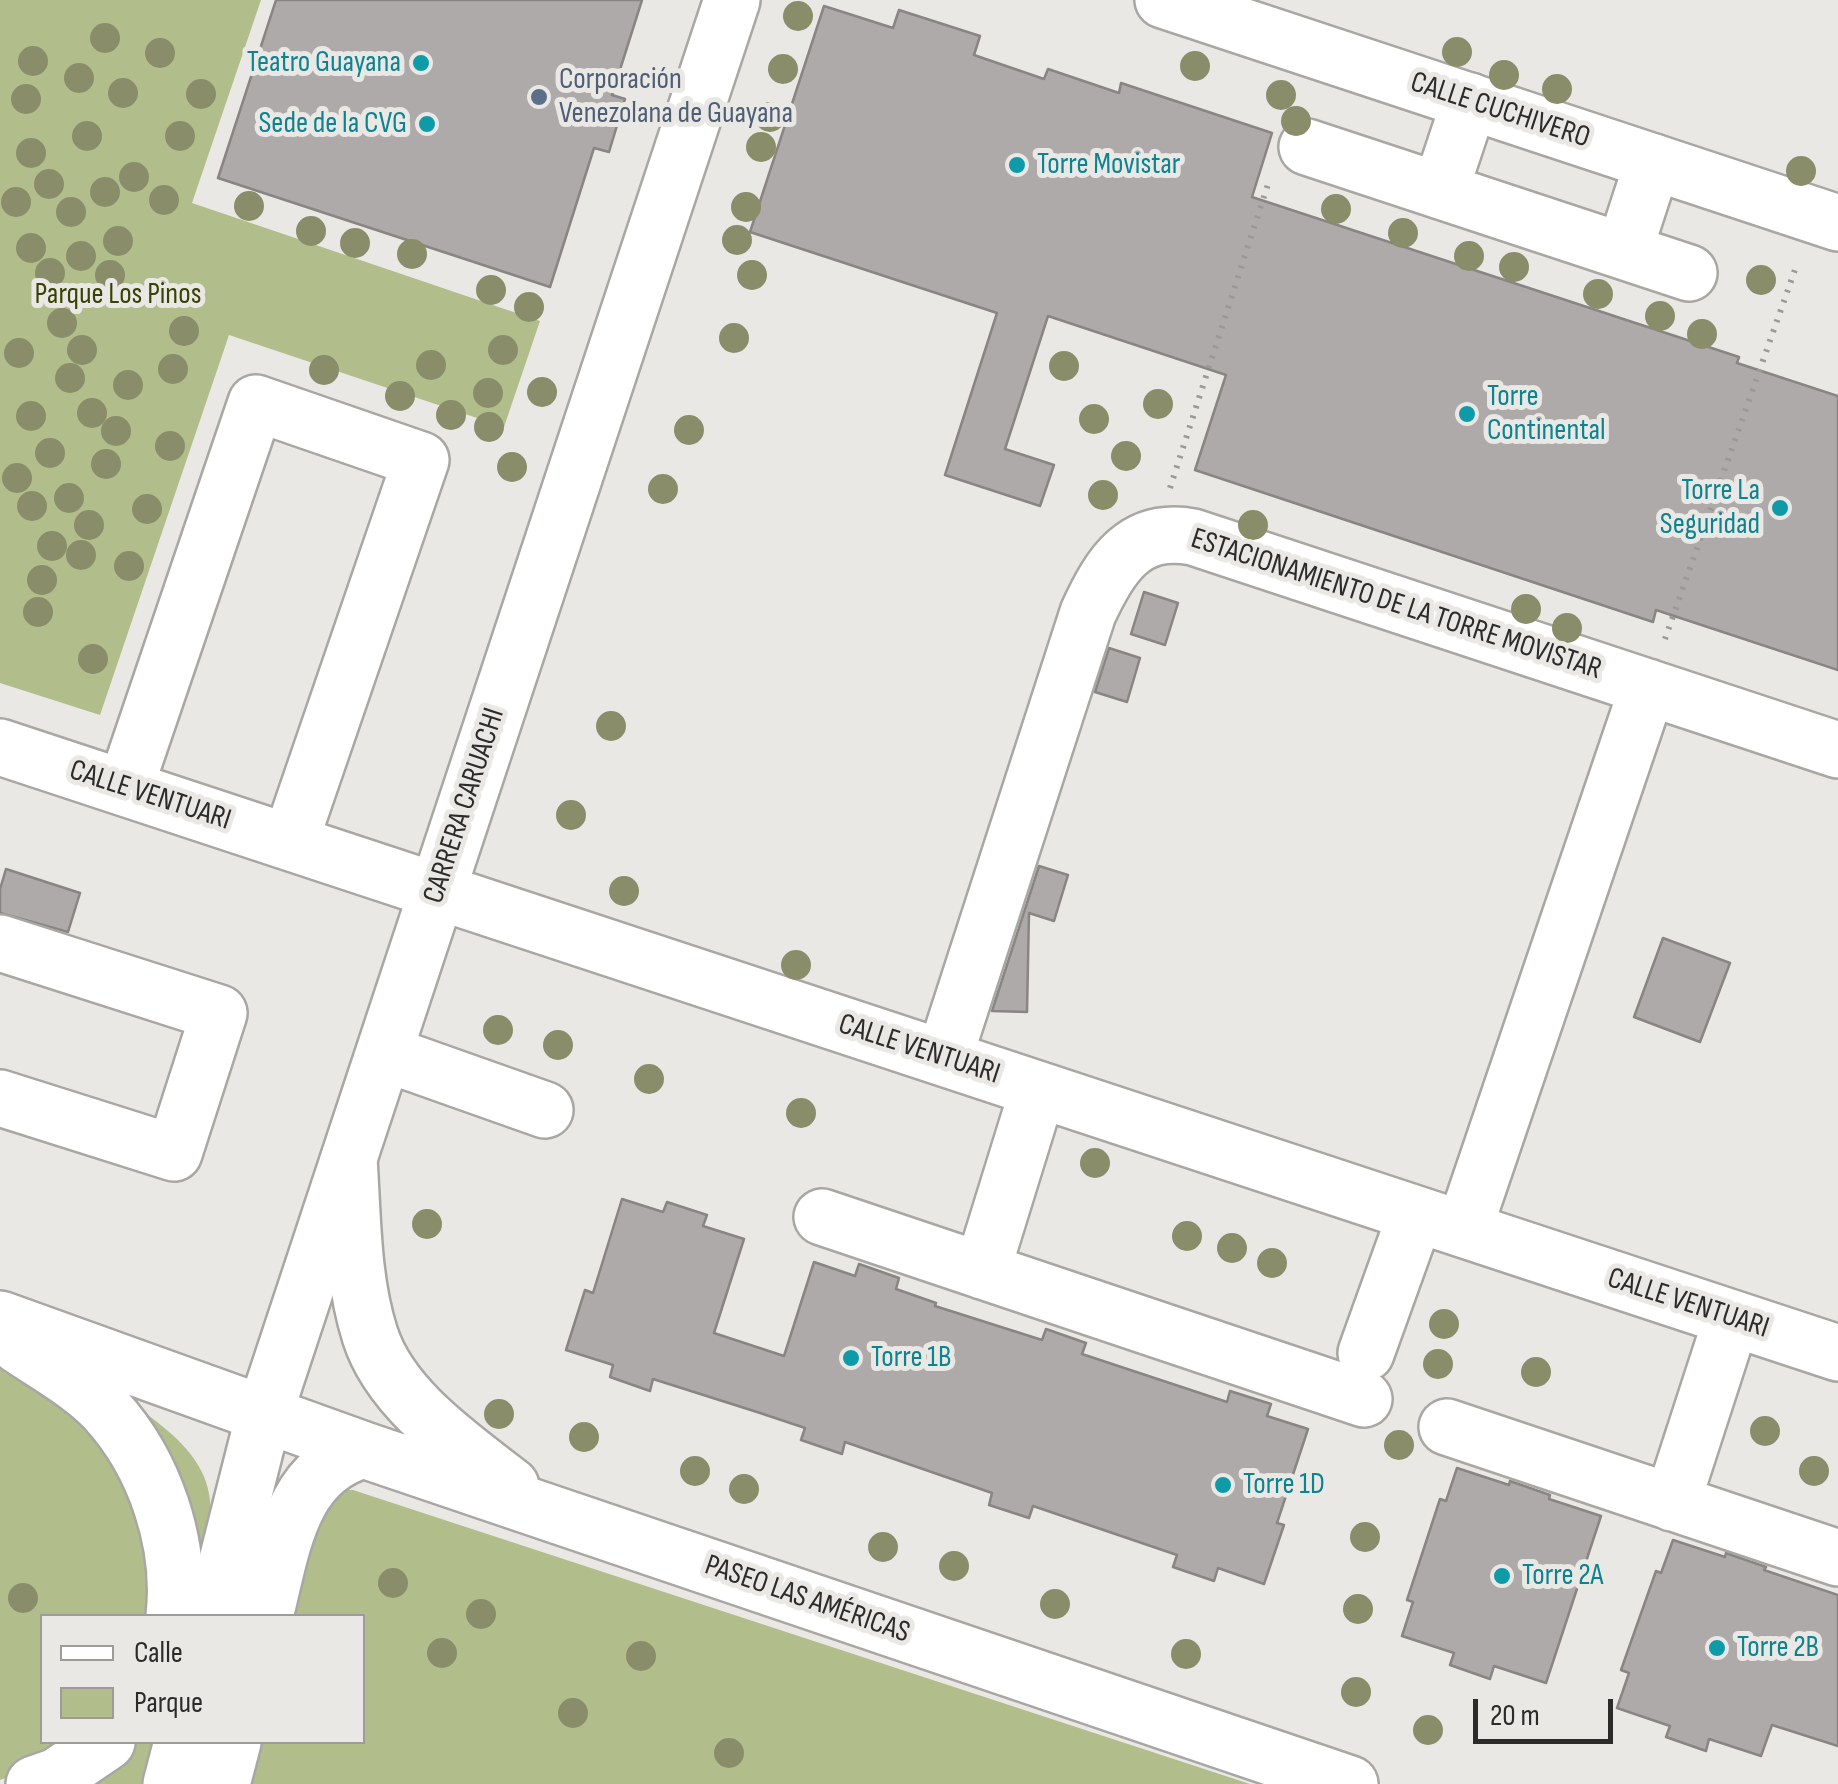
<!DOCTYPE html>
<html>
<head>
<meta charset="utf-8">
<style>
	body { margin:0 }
	#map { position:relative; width:1838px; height:1784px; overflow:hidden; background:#eae8e5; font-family:"Sofia Sans Condensed",sans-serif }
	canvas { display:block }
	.legend { position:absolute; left:40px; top:1614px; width:325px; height:130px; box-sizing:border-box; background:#eae8e5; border:2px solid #9e9c9a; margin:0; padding:12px 18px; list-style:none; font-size:30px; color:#2c2b2a }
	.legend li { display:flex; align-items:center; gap:20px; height:50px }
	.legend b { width:50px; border:2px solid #9e9c9a }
	.scale { position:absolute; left:1473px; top:1699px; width:140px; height:45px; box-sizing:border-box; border:5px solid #2c2b2a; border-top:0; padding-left:12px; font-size:30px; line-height:35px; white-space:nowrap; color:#2c2b2a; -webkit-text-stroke:8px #eae8e5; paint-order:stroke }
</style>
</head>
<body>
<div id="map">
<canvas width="1838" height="1784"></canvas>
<ul class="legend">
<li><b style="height:12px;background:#fff"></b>Calle</li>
<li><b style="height:28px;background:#b2bd8c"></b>Parque</li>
</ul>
<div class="scale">20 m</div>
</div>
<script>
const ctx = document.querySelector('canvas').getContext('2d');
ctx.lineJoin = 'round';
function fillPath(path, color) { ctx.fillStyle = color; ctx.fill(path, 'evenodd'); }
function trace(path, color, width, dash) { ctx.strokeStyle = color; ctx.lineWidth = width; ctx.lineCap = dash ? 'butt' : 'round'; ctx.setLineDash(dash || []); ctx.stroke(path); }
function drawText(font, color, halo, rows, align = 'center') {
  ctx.font = font + ' "Sofia Sans Condensed",sans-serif'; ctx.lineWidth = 10; ctx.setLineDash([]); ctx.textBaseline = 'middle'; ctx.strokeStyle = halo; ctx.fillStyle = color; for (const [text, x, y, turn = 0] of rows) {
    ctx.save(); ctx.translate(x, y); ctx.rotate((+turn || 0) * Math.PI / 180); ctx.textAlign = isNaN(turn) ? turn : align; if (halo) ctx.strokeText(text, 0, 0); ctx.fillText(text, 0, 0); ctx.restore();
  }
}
fillPath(new Path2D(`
	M0 0H261L192 203 540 321 504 427 229 335 100 715 0 683Z
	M0 1369 33 1380 59 1394 137 1480 153 1616H42V1742H81L42 1765 0 1780Z
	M139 1409C236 1475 214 1515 191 1616Z
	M340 1489 353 1490 1250 1784H238L249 1742H362V1616H281L304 1527Z
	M127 1742H162L141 1784H73Z`), '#b2bd8c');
const building = new Path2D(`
	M276 0H642L612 95 625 99 609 152 594 148 550 287 218 178Z
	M824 6 893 28 899 10 980 36 974 55 1044 79 1048 69 1119 93 1121 83 1272 133 1252 197 1739 357 1737 363 1838 396V670L1656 610 1653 622 1195 470 1226 375 1048 316 1005 449 1054 465 1040 506 945 475 997 313 750 232Z
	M1144 592 1178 603 1165 645 1131 634Z
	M1109 648 1140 658 1127 702 1095 692Z
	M1039 866 1068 875 1054 921 1029 913 1027 1012 992 1011Z
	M6 869 80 893 68 932 0 913V889Z
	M1663 938 1730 963 1700 1042 1634 1017Z
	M622 1199 663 1212 667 1202 707 1215 703 1226 744 1239 714 1333 784 1356 814 1262 855 1276 859 1264 899 1278 896 1289 936 1303 935 1306 1042 1340 1046 1329 1086 1343 1082 1354 1227 1402 1230 1391 1271 1404 1267 1416 1308 1429 1277 1523 1284 1525 1264 1584 1218 1568 1214 1581 1173 1567 1177 1555 1033 1506 1029 1518 989 1505 992 1493 845 1442 842 1454 801 1440 805 1428 757 1412 653 1379 650 1391 610 1377 613 1365 566 1350 585 1290 593 1293Z
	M1457 1468 1509 1485 1510 1481 1550 1495 1549 1499 1601 1516 1546 1683 1494 1666 1490 1679 1450 1665 1454 1653 1402 1636 1413 1602 1407 1600 1440 1499 1446 1501Z
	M1673 1540 1725 1557 1726 1553 1766 1567 1764 1570 1838 1595V1746L1772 1725 1761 1756 1709 1739 1706 1751 1666 1737 1670 1726 1617 1708 1629 1673 1621 1670 1656 1571 1661 1573Z`);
fillPath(building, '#aeaaa9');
trace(building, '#898584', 2.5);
const minor = new Path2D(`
	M1307 147 1689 273
	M1440 191 1470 101
	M1624 251 1653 162
	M0 747 1838 1353
	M125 788 256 403 421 460 290 842
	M0 943 219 1013 174 1153 0 1098
	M384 1053 545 1110
	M944 1058 1088 613C1110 565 1134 526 1193 537L1838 750
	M822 1217 1364 1399
	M1464 1229 1648 687
	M982 1271 1038 1090
	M1366 1353 1416 1214
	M1447 1427 1838 1558
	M1672 1503 1732 1318
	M213 1616 264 1415 732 0
	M171 1784 182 1742`);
const major = new Path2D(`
	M1163 0 1838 223
	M349 1159C353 1218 352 1279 370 1335 390 1399 461 1447 511 1486
	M0 1319 364 1450 1350 1784
	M19 1346C47 1365 83 1385 106 1410 155 1464 182 1544 174 1616
	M265 1616C282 1552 289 1470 364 1450
	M34 1784 57 1776 107 1742
	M222 1784 233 1742`);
trace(minor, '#a9a7a4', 60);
trace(major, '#a9a7a4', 60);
trace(new Path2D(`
	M1170 488 1269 181
	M1665 639 1797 264`), '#9b9997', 6, [2.5, 8]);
trace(minor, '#fff', 55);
trace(major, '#fff', 55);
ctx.fillStyle = '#898d69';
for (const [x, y] of [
	[798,16],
	[105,38],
	[1457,52],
	[160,53],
	[33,61],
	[1195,66],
	[783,69],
	[1504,75],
	[79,78],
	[1557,89],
	[123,93],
	[201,94],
	[1281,95],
	[26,99],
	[770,117],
	[1296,121],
	[87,136],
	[180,136],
	[761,147],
	[31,153],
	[1801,171],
	[134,177],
	[49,184],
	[105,192],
	[164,200],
	[16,202],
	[249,206],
	[746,207],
	[1336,209],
	[71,212],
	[311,231],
	[1403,233],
	[737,240],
	[118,241],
	[355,243],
	[31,248],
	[412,254],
	[81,256],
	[1469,256],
	[1514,267],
	[50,273],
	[110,275],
	[752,275],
	[1761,280],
	[491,290],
	[1598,294],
	[529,307],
	[1660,316],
	[62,323],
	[184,331],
	[1702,334],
	[734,338],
	[82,350],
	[503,350],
	[19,353],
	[431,365],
	[1064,366],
	[173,369],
	[324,370],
	[70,378],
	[128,385],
	[542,392],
	[488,393],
	[400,396],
	[1158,404],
	[92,413],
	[451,415],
	[31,416],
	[1094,419],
	[489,427],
	[689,430],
	[116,431],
	[170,446],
	[50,453],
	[1126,456],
	[106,464],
	[512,467],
	[17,478],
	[663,489],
	[1103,495],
	[69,498],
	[32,506],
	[147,509],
	[89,525],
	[1253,525],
	[52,546],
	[81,555],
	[129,566],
	[42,580],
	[1526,609],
	[38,612],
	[1567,628],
	[93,659],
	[611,726],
	[571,815],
	[624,891],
	[796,965],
	[498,1030],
	[558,1045],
	[649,1079],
	[801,1113],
	[1095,1163],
	[427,1224],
	[1187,1236],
	[1232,1248],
	[1272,1263],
	[1444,1324],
	[1438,1364],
	[1536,1372],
	[499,1414],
	[1765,1431],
	[584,1437],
	[1399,1445],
	[695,1471],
	[1814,1471],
	[744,1489],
	[1365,1537],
	[883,1547],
	[954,1566],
	[393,1583],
	[23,1598],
	[1055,1604],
	[1358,1609],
	[481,1614],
	[442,1653],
	[1186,1654],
	[641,1656],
	[1356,1692],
	[573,1713],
	[1428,1730],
	[729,1753]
]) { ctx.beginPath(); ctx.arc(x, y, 15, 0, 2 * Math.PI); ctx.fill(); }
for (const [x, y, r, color] of [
	[421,63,10,"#0f9aa8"],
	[539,97,10,"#5c6f8a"],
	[427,124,10,"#0f9aa8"],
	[1017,165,10,"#0f9aa8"],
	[1467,414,10,"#0f9aa8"],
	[1780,508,10,"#0f9aa8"],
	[851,1358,10,"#0f9aa8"],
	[1223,1485,10,"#0f9aa8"],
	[1502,1576,10,"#0f9aa8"],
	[1717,1648,10,"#0f9aa8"]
]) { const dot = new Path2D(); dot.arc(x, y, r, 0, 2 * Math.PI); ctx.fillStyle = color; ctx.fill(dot); trace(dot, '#eae8e5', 4); }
drawText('30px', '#0d838f', '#eae8e5', [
	["Teatro Guayana",401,63,"right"],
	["Sede de la CVG",407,124,"right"],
	["Torre Movistar",1037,165],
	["Torre",1487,397],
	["Continental",1487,431],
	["Torre La",1760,491,"right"],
	["Seguridad",1760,525,"right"],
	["Torre 1B",871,1358],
	["Torre 1D",1243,1485],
	["Torre 2A",1522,1576],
	["Torre 2B",1737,1648]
], 'left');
drawText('30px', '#4e5e75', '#eae8e5', [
	["Corporación",559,80],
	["Venezolana de Guayana",559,114]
], 'left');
drawText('30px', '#2c2b2a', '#eae8e5', [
	["CALLE CUCHIVERO",1500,111,18],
	["ESTACIONAMIENTO DE LA TORRE MOVISTAR",1396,605,18],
	["CALLE VENTUARI",150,796,18],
	["CARRERA CARUACHI",465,806,-72],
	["CALLE VENTUARI",919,1050,18],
	["CALLE VENTUARI",1688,1304,18],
	["PASEO LAS AMÉRICAS",807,1600,19]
]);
drawText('30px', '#394203', '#eae8e5', [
	["Parque Los Pinos",118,295]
]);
</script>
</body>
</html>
